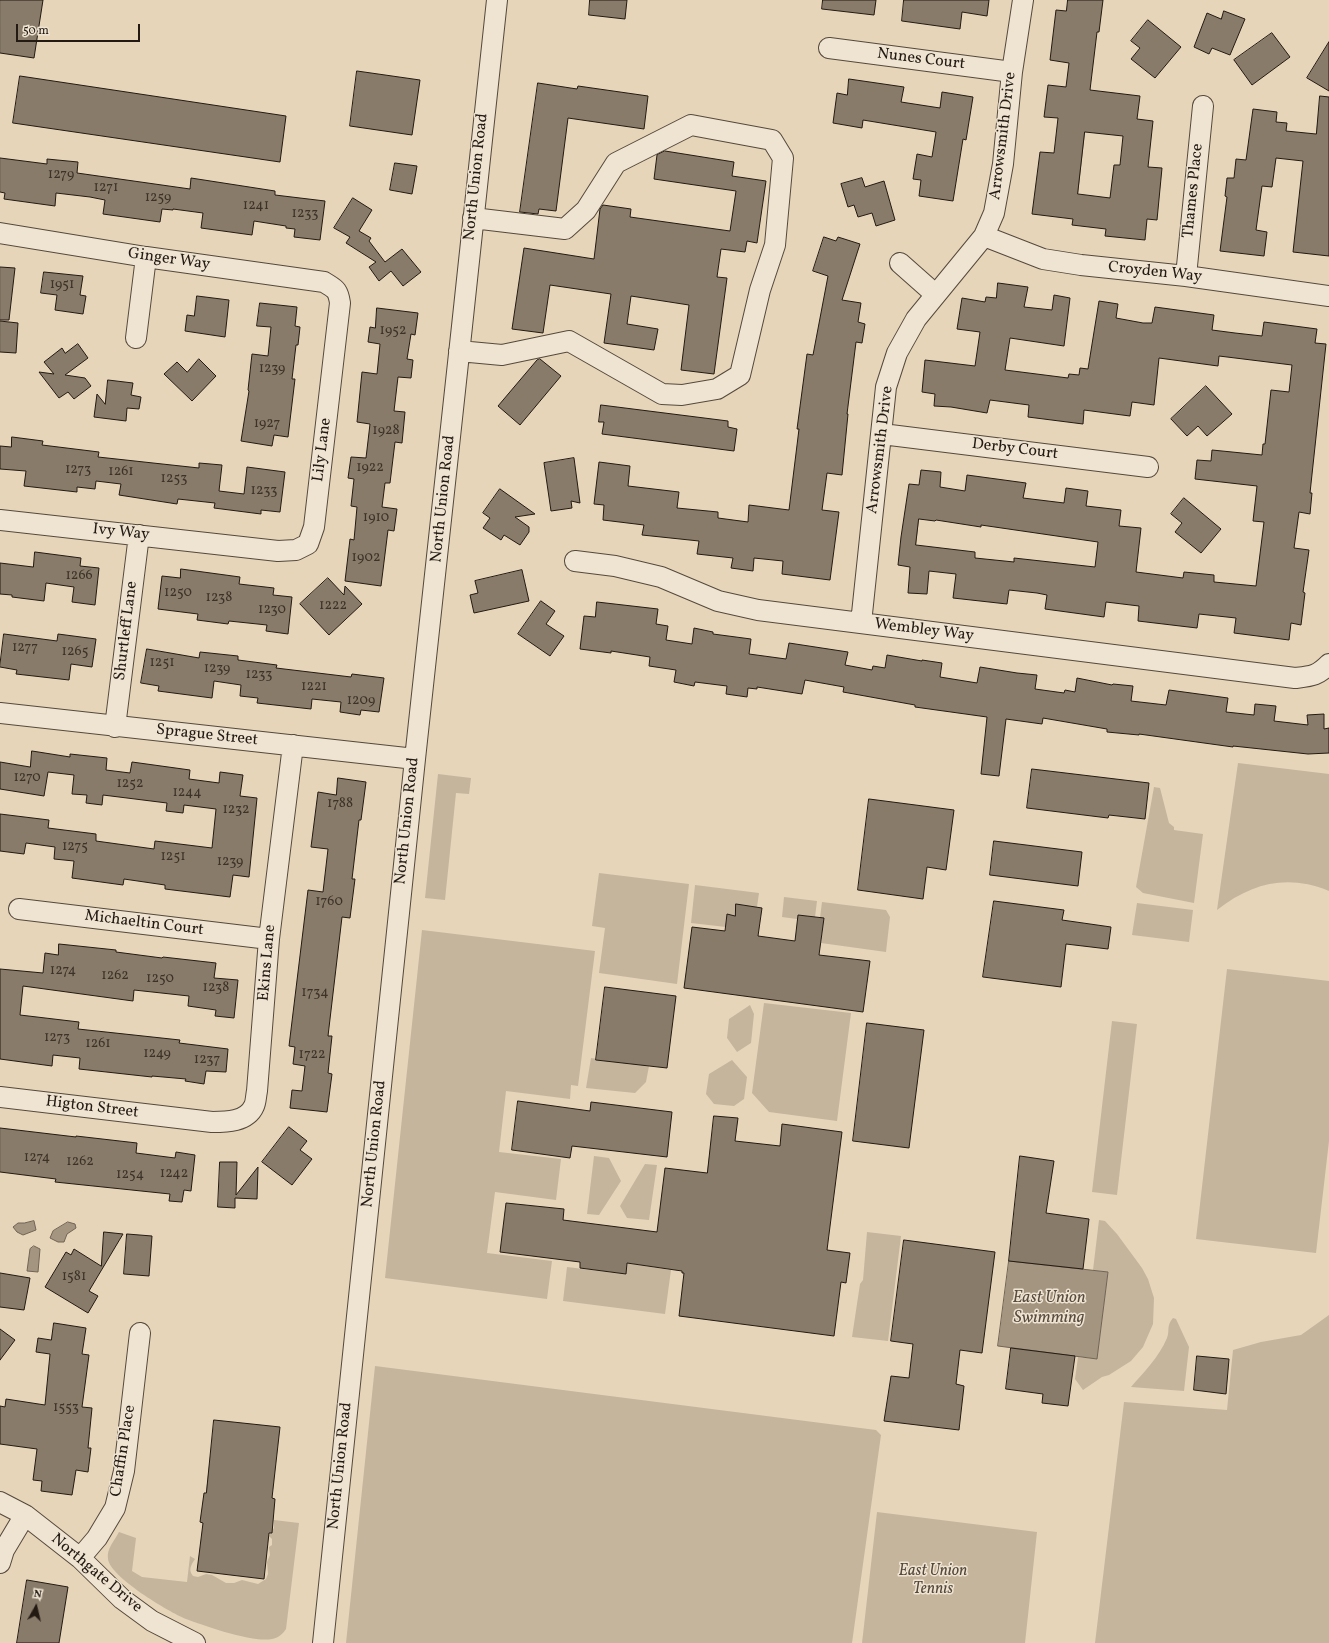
<!DOCTYPE html>
<html>
<head>
<meta charset="utf-8">
<style>
	body { margin:0 }
	#map { position:relative; width:1329px; height:1643px; overflow:hidden; background:#e6d5b9; font-family:Vollkorn,serif }
	canvas { display:block }
	.north { position:absolute; left:16px; top:1587px; width:40px; height:40px; -webkit-text-stroke:3px #efe4d2; paint-order:stroke; rotate:8deg; font-size:11px; font-weight:700; line-height:16px; text-align:center; color:#231a13 }
	.north::after { content:''; display:block; margin:auto; width:14px; height:18px; background:#231a13; clip-path:polygon(50% 0,100% 100%,50% 72%,0 100%) }
	.scale { position:absolute; left:16px; top:24px; width:124px; height:18px; box-sizing:border-box; border:2px solid #231a13; border-top:0; padding-left:5px; font-size:12px; line-height:14px; white-space:nowrap; color:#231a13; -webkit-text-stroke:3px #efe4d2; paint-order:stroke }
</style>
</head>
<body>
<div id="map">
<canvas width="1329" height="1643"></canvas>
<div class="north">N</div>
<div class="scale">50 m</div>
</div>
<script>
const ctx = document.querySelector('canvas').getContext('2d');
ctx.lineJoin = 'round';
function fillPath(path, color) { ctx.fillStyle = color; ctx.fill(path, 'evenodd'); }
function trace(path, color, width, dash) { ctx.strokeStyle = color; ctx.lineWidth = width; ctx.lineCap = dash ? 'butt' : 'round'; ctx.setLineDash(dash || []); ctx.stroke(path); }
function drawText(font, color, halo, rows, align = 'center') {
  ctx.font = font + ' Vollkorn,serif'; ctx.lineWidth = 3; ctx.setLineDash([]); ctx.textBaseline = 'middle'; ctx.strokeStyle = halo; ctx.fillStyle = color; for (const [text, x, y, turn = 0] of rows) {
    ctx.save(); ctx.translate(x, y); ctx.rotate((+turn || 0) * Math.PI / 180); ctx.textAlign = isNaN(turn) ? turn : align; if (halo) ctx.strokeText(text, 0, 0); ctx.fillText(text, 0, 0); ctx.restore();
  }
}
fillPath(new Path2D(`
	M1238 763 1329 774V891C1287 874 1252 883 1217 910Z
	M438 774 471 778 469 794 456 793 445 900 425 898Z
	M1154 787 1160 788 1169 823 1174 827V830L1203 834 1194 903 1143 893 1136 887Z
	M599 873 689 884 677 984 599 973 605 928 592 926Z
	M695 885 759 893 757 907 737 905 735 916 727 914 726 927 691 923Z
	M784 897 817 901 815 917 798 915 797 919 782 917Z
	M822 902 886 910 890 917 886 952 821 943 824 918H820Z
	M1137 903 1193 910 1189 942 1132 935Z
	M422 930 595 951 578 1086 571 1085 570 1099 506 1091 499 1152 561 1159 556 1200 495 1192 487 1253 552 1261 547 1299 385 1278Z
	M1227 969 1329 981V1141L1316 1253 1196 1239Z
	M764 1003 851 1013 837 1121 769 1112 752 1093Z
	M750 1005 754 1014 751 1043 737 1052 727 1038 729 1019Z
	M1112 1021 1137 1024 1117 1195 1092 1192Z
	M591 1058 649 1066 646 1082 635 1093 586 1088Z
	M732 1060 747 1077 744 1099 734 1106 714 1104 706 1094 709 1074Z
	M594 1156 609 1158 621 1181 599 1215 587 1214Z
	M645 1164 657 1165 649 1220 627 1218 620 1206Z
	M1099 1220 1105 1221 1117 1234 1142 1268 1148 1279 1154 1298 1153 1324 1143 1347 1131 1361 1109 1375 1102 1377 1083 1390 1075 1379 1078 1357 1097 1359 1108 1272 1093 1270Z
	M867 1232 901 1236 888 1341 852 1337 860 1284 863 1280Z
	M627 1263 671 1270 665 1314 563 1301 567 1267 626 1274Z
	M1329 1315V1643H1095L1124 1402 1227 1410 1233 1350 1261 1342 1301 1335Z
	M1173 1318 1176 1319 1189 1347 1184 1391 1131 1387C1144 1372 1159 1357 1167 1338 1170 1330 1166 1326 1173 1318Z
	M375 1366 876 1430 881 1435 852 1643H346Z
	M877 1512 1037 1532 1025 1643H862Z
	M274 1520 299 1523 286 1629C283 1634 278 1638 272 1639 253 1643 205 1626 186 1619 169 1612 110 1577 108 1559 106 1549 115 1540 119 1532L136 1538 132 1571 142 1577 187 1582 190 1556 195 1559C191 1565 188 1570 193 1576L198 1577 206 1574 212 1575 226 1583H234L242 1580 258 1584 266 1579 268 1574 267 1562 270 1555 269 1547 272 1545V1539L269 1536 274 1528Z`), '#c5b59d');
const water = new Path2D(`
	M34 1221 36 1230 23 1235 17 1232 13 1227 18 1223H24Z
	M68 1222 75 1224 76 1228 67 1234 64 1242H58L50 1238 53 1231Z
	M34 1246 40 1249 38 1272 27 1271 30 1249Z
	M1009 1261 1108 1272 1097 1359 998 1346Z`);
fillPath(water, '#a49581');
trace(water, '#706455', 1);
const building = new Path2D(`
	M0 0H43L34 58 0 53Z
	M590 0H627L625 19 589 15Z
	M823 0H876L874 15 822 9Z
	M904 0H989L987 16 962 12 960 29 902 21Z
	M1068 0H1103L1099 32H1097L1090 90 1140 96 1137 119 1153 121 1148 167 1162 168 1157 220 1147 219 1145 240 1105 236 1106 229 1072 225 1073 219 1032 214 1040 152 1054 153 1058 118 1044 117 1048 85 1066 87 1069 63 1050 60 1056 10 1066 11ZM1085 132 1123 136 1120 165H1114L1110 198 1078 194Z
	M1224 11 1245 19 1230 55 1212 48 1209 54 1194 47 1207 13 1221 19Z
	M1148 20 1181 47 1155 78 1131 59 1140 48 1131 41Z
	M1272 33 1290 57 1252 85 1234 60Z
	M1329 42V91L1307 78Z
	M357 71 420 80 412 135 350 126Z
	M20 76 286 116 280 162 13 123Z
	M849 79 904 87 901 102 940 108 942 92 973 97 966 140 963 139 953 201 919 196 921 180 913 179 917 154 932 157 936 132 863 120 862 128 833 123 837 93 847 95Z
	M538 83 577 89 578 86 648 96 644 129 568 118 556 211 539 209 538 214 520 212Z
	M1320 96 1329 97V256L1293 252 1303 161 1276 158 1272 187 1262 186 1256 230 1267 232 1264 256 1220 251 1227 197 1225 196 1227 178H1234L1236 159 1246 160 1253 109 1277 112 1276 122 1287 123 1286 131 1316 134Z
	M665 151 734 162 732 176 766 181 757 243 747 241 745 252 721 249 717 277 727 278 714 374 681 370 689 305 631 296 627 324 658 329 654 350 604 343 611 294 550 285 543 333 512 329 524 248 594 259 600 209 603 205 631 209 630 217 730 231 736 191 654 179 657 155Z
	M0 158 47 164V159L78 162 77 173 190 189 191 178 275 191V195L325 201 320 240 294 237 295 229 286 228V226L254 221 252 235 201 228 203 213 173 209V210L162 209 160 222 103 214 105 200 90 197 56 193 55 206 4 199 5 193 0 192Z
	M395 163 417 166 412 194 390 190Z
	M862 178 865 187 884 181 895 220 876 226 872 213 858 217 854 205 848 207 841 184Z
	M353 198 372 210 359 231 371 238 369 241 385 262 402 249 421 272 403 286 391 271 379 281 369 267 376 262 346 243 350 237 334 228Z
	M824 237 836 241 838 237 860 244 842 300 861 303 858 322 865 324 862 343 856 342 847 414H848L842 475 827 473 822 510 839 512 830 580 782 574 783 561 754 558 753 571 731 568 733 558 697 554 699 541 642 535 644 525 603 520 604 505 594 504 599 462 630 466 628 486 679 492 677 508 718 512V518L748 522 749 505 789 510 799 429H797L807 354 813 355 828 276 813 271Z
	M0 267 15 268 9 320H0Z
	M44 272 83 276 80 295 86 296 83 314 55 310 57 295 41 293Z
	M998 283 1028 287 1024 307 1052 310 1054 295 1070 298 1064 346 1010 338 1005 370 1068 378 1069 374 1079 375 1080 368 1088 369 1099 301 1118 304 1116 318 1143 323H1152L1155 307 1214 315 1212 330 1235 333 1262 336 1264 322 1317 329 1315 343 1326 344 1310 493H1312L1310 514 1299 512 1294 548 1309 550 1303 592 1305 593 1301 625 1291 623 1289 640 1234 633 1236 618 1199 614 1197 628 1138 621 1139 606 1106 602 1104 617 1045 609 1047 595 1037 593 1009 590 1007 604 953 598 956 574 929 571 927 594 908 593 910 567 898 565 901 537 909 484 919 485 921 470 941 472 940 487 965 491 967 475 1026 483 1023 498 1056 502 1064 503 1066 488 1088 491 1086 506 1121 510 1119 526 1141 528 1136 572 1183 578 1184 572 1214 575V582L1256 586 1264 522 1253 521 1257 486 1195 479 1197 460 1211 461 1212 450 1262 455 1263 444H1265L1271 390 1289 392 1292 365 1219 356 1218 366 1159 358 1154 405 1132 402 1130 416 1084 410 1083 424 1028 417 1029 405 990 400 987 413 951 407 934 406 935 394 922 392 925 360 975 366 980 332 957 329 962 298 985 302 986 297 996 298ZM919 519 935 521 936 520 981 527V525L1098 542 1095 567 1014 558V562L975 558V552L916 545Z
	M197 296 229 300 225 337 185 331 187 315 194 316Z
	M260 303 297 307 295 326 300 327 298 345H296L292 379H295L288 437 274 435 272 446 241 441 249 391 248 390 252 354 268 356 271 327 257 326Z
	M377 308 418 313 415 335 411 334 407 359 413 360 411 378 398 377 394 411 405 412 402 443 395 442 390 483H385L382 507 397 509 394 531 388 530 381 586 345 581 350 539 354 540 357 507 351 506 354 479 348 478 351 457 366 458 370 424 357 422 362 372 377 374 380 344 368 342 370 327 375 328Z
	M0 321 18 323 16 353 0 352Z
	M78 344 88 358 65 375 85 378 91 386 74 399 68 392 59 398 39 372 54 374 44 362 62 348 65 353Z
	M199 359 216 376 192 401 164 374 177 362 187 372Z
	M540 359 561 376 520 425 498 406 537 360Z
	M108 380 133 383 131 395 141 397 139 409 127 408 126 421 94 417 97 394 105 404Z
	M1206 386 1232 414 1207 436 1198 426 1187 436 1171 419Z
	M601 405 728 421V427L737 429 734 451 602 434 604 422H599Z
	M12 437 43 441 42 445 99 452 98 457 199 468V463L222 465 219 491 244 494 247 467 285 472 280 512 261 510V514L214 508 215 503 178 499 177 504 119 495 121 484 96 481 95 489 77 487V492L24 486 26 471 0 469V446L11 447Z
	M574 458 580 503 571 501 572 508 551 511 544 463Z
	M500 489 535 514 515 517 529 527V532L520 545 504 535 501 540 483 528 490 518 483 513Z
	M1184 498 1221 529 1201 553 1175 532 1182 523 1171 514Z
	M35 552 81 558 80 566 99 568 95 605 72 602 74 587 46 583 44 601 12 597V595L0 594V563L33 567Z
	M181 569 240 577 239 584 274 588 273 595 292 597 288 634 266 631 267 625 229 621 228 624 197 620 198 614 158 609 162 576 180 578Z
	M522 570 529 601 474 613 470 595 478 593 475 581Z
	M328 578 344 595 345 586 362 604 329 635 300 604Z
	M541 601 555 611 546 624 564 636 550 656 518 634Z
	M597 602 658 609 656 624 668 626 666 640 692 644 694 628 713 632V634L751 639 749 654 786 659 789 643 848 652 845 665 872 670 873 666 885 668 887 655 922 661V660L942 663 940 677 977 683 980 667 1017 673 1037 675 1035 689 1064 693 1065 690 1075 692 1077 678 1112 685 1113 684 1133 686 1131 701 1166 705 1169 690 1228 698 1226 712 1254 715 1255 704 1276 706 1274 721 1308 725 1307 715 1324 714V729L1329 728V753L1308 754 1233 746V747L1139 734V735L1107 732V729L1043 718 1042 724 1006 719 999 776 981 774 987 717 915 707V705L843 692 844 687 805 680 802 694 757 687V689L748 688 747 697 726 694 727 686 695 682 694 686 674 682 676 670 649 666 650 657 611 651V653L580 649 584 616 595 617Z
	M4 634 57 641 58 634 96 639 92 667 71 664 69 680 16 674 17 670 0 667Z
	M147 649 199 658 200 652 238 656V660L277 665 276 668 351 677 352 674 384 678 379 712 361 710 360 715 340 712 341 702 312 699 311 709 257 703 258 698 240 696 241 685 214 681 212 698 158 691 159 686 141 683Z
	M32 751 70 757V754L107 758 106 770 130 773 132 762 190 770 189 779 219 783 220 772 243 775 240 796 257 798 249 877 233 875 230 897 165 889V885L124 879 123 885 72 878 74 861 54 859 55 847 26 843 24 854 0 851V814L49 820 48 828 96 834V841L154 849 155 841 212 848 216 809 184 805 183 813 166 811 167 803 103 795 102 805 86 803 87 795 72 794 74 775 48 772 44 796 0 789V762L30 767Z
	M1032 769 1149 783 1145 819 1109 815 1108 818 1027 808Z
	M338 778 366 782 361 820H359L352 879H355L350 918 342 917 328 1036H332L328 1073 332 1074 327 1112 290 1108 292 1090 302 1091 305 1066 293 1064 295 1047 289 1046 308 890 323 892 328 849 311 847 318 792 336 795Z
	M869 799 954 810 946 870 927 867 923 899 858 890Z
	M994 841 1082 852 1078 886 990 875Z
	M994 901 1064 910 1062 920 1111 927 1108 949 1066 944 1061 987 983 977Z
	M736 904 762 908 758 936 795 941 798 915 824 918 819 955 870 961 863 1012 684 988 692 927 725 931 727 914 735 916Z
	M59 944 116 950V952L162 958 163 957 216 963 214 978 238 980 234 1018 215 1016 216 1010 188 1006 189 996 134 990 133 1001 23 986 20 1015 79 1022 78 1029 180 1040 179 1043 228 1049 226 1072 206 1071 204 1084 185 1081 186 1079 152 1076V1077L79 1069 80 1058 53 1055 52 1066 0 1059V969L43 973 45 953 58 955Z
	M605 987 676 996 667 1068 596 1060Z
	M867 1023 924 1030 909 1148 853 1141Z
	M518 1101 590 1111 591 1102 672 1112 667 1157 572 1146 570 1158 512 1150Z
	M714 1116 738 1118 735 1141 780 1146 782 1124 842 1132 827 1250 850 1253 846 1283 841 1282 834 1336 679 1316 684 1273H682V1271L627 1263 626 1274 580 1268V1262L500 1252 506 1203 564 1209 563 1220 657 1232 665 1168 707 1173Z
	M289 1127 307 1141 300 1150 312 1159 292 1185 262 1162Z
	M0 1128 76 1137V1136L137 1143 136 1153 175 1158 176 1152 195 1155 191 1191 184 1190 182 1202 169 1201 170 1194 55 1182 56 1179 0 1172Z
	M1020 1156 1054 1161 1046 1213 1089 1219 1083 1269 1009 1261Z
	M220 1162H237L236 1195 258 1167 257 1199 235 1198V1208L218 1207Z
	M104 1232 123 1234 89 1291 98 1296 88 1313 45 1287 66 1252 71 1255 74 1249 101 1266Z
	M127 1234 152 1236 149 1276 124 1274Z
	M904 1240 995 1252 982 1353 960 1350 956 1384 964 1386 959 1430 884 1421 891 1376 909 1378 913 1344 891 1341Z
	M0 1273 30 1278 24 1310 0 1307Z
	M54 1323 86 1328 82 1354 89 1355 82 1407 92 1408 88 1448H91L88 1472 76 1470 72 1495 41 1491 42 1481 33 1480 37 1449 0 1444V1406L5 1407 6 1399 45 1405 50 1354 36 1352 38 1338 51 1340Z
	M0 1329 15 1340 0 1360Z
	M1011 1348 1075 1356 1068 1406 1042 1403 1043 1394 1006 1389Z
	M1197 1356 1229 1359 1226 1394 1194 1390Z
	M214 1420 280 1427 272 1498 275 1499 272 1533H269L264 1579 197 1571 203 1523 200 1522 204 1493H206Z
	M27 1580 68 1587 59 1643H17Z`);
fillPath(building, '#887b69');
trace(building, '#231a13', 1);
const minor = new Path2D(`
	M829 48 1012 72
	M0 233 146 257 324 282C335 289 338 289 340 303L314 527 308 544 296 550 278 551 0 520
	M984 236 1043 259 1081 265 1186 276 1329 296
	M900 263 935 294
	M1186 276 1203 106
	M136 338 146 257
	M459 351 502 355 569 341 662 394 682 395 717 389 740 375 760 290 775 245 783 158 772 140 691 125 616 163 586 210 565 229 473 218
	M882 434 1148 467
	M575 561 615 566 661 577 718 601 758 610 1295 678C1312 676 1317 676 1329 664
	M861 623 886 387 897 353 916 319 984 236 994 213 1003 164 1012 72 1023 0
	M0 713 415 759
	M115 727 139 535
	M19 909 269 939
	M0 1097 212 1122C226 1122 247 1122 254 1106 256 1102 256 1095 257 1091L269 939 293 745
	M0 1502 25 1515 80 1558 122 1599 152 1621 195 1643
	M80 1558 97 1538 115 1508 124 1471 140 1333
	M0 1563 4 1550 25 1515
	M323 1643 415 759C444 506 469 253 497 0`);
trace(minor, '#54493c', 22);
trace(minor, '#efe4d2', 20);
drawText('14px', '#3c3228', null, [
	["1279",61,175],
	["1271",106,188],
	["1259",158,198],
	["1241",256,206],
	["1233",305,214],
	["1951",62,285],
	["1952",393,331],
	["1239",272,369],
	["1927",267,424],
	["1928",386,431],
	["1922",370,468],
	["1273",78,470],
	["1261",121,472],
	["1253",174,479],
	["1233",264,491],
	["1910",376,518],
	["1902",366,558],
	["1266",79,576],
	["1250",178,593],
	["1238",219,598],
	["1222",333,606],
	["1230",272,610],
	["1277",25,648],
	["1265",75,652],
	["1251",162,663],
	["1239",217,669],
	["1233",259,675],
	["1221",314,687],
	["1209",361,701],
	["1270",27,778],
	["1252",130,784],
	["1244",187,793],
	["1788",340,804],
	["1232",236,810],
	["1275",75,847],
	["1251",173,857],
	["1239",230,862],
	["1760",329,902],
	["1274",63,971],
	["1262",115,976],
	["1250",160,979],
	["1238",216,988],
	["1734",315,993],
	["1273",57,1038],
	["1261",98,1044],
	["1249",157,1054],
	["1722",312,1055],
	["1237",207,1060],
	["1274",37,1158],
	["1262",80,1162],
	["1242",174,1174],
	["1254",130,1175],
	["1581",74,1277],
	["1553",66,1408]
]);
drawText('16px', '#231a13', '#efe4d2', [
	["Nunes Court",921,60,7],
	["Arrowsmith Drive",1004,136,-83],
	["North Union Road",477,177,-84],
	["Thames Place",1194,191,-84],
	["Ginger Way",169,260,8],
	["Croyden Way",1155,273,6],
	["Lily Lane",323,450,-83],
	["Arrowsmith Drive",881,450,-83],
	["Derby Court",1015,450,7],
	["North Union Road",444,499,-84],
	["Ivy Way",121,533,6],
	["Shurtleff Lane",127,631,-83],
	["Wembley Way",924,631,7],
	["Sprague Street",207,736,6],
	["North Union Road",408,821,-84],
	["Michaeltin Court",144,924,7],
	["Ekins Lane",268,963,-85],
	["Higton Street",92,1108,7],
	["North Union Road",375,1144,-84],
	["Chaffin Place",124,1451,-81],
	["North Union Road",341,1466,-84],
	["Northgate Drive",96,1574,40]
]);
drawText('italic 16px', '#54483c', '#efe4d2', [
	["East Union",933,1572],
	["Tennis",933,1590]
]);
drawText('italic 17px', '#574b3f', '#efe4d2', [
	["East Union",1049,1299],
	["Swimming",1049,1319]
]);
</script>
</body>
</html>
